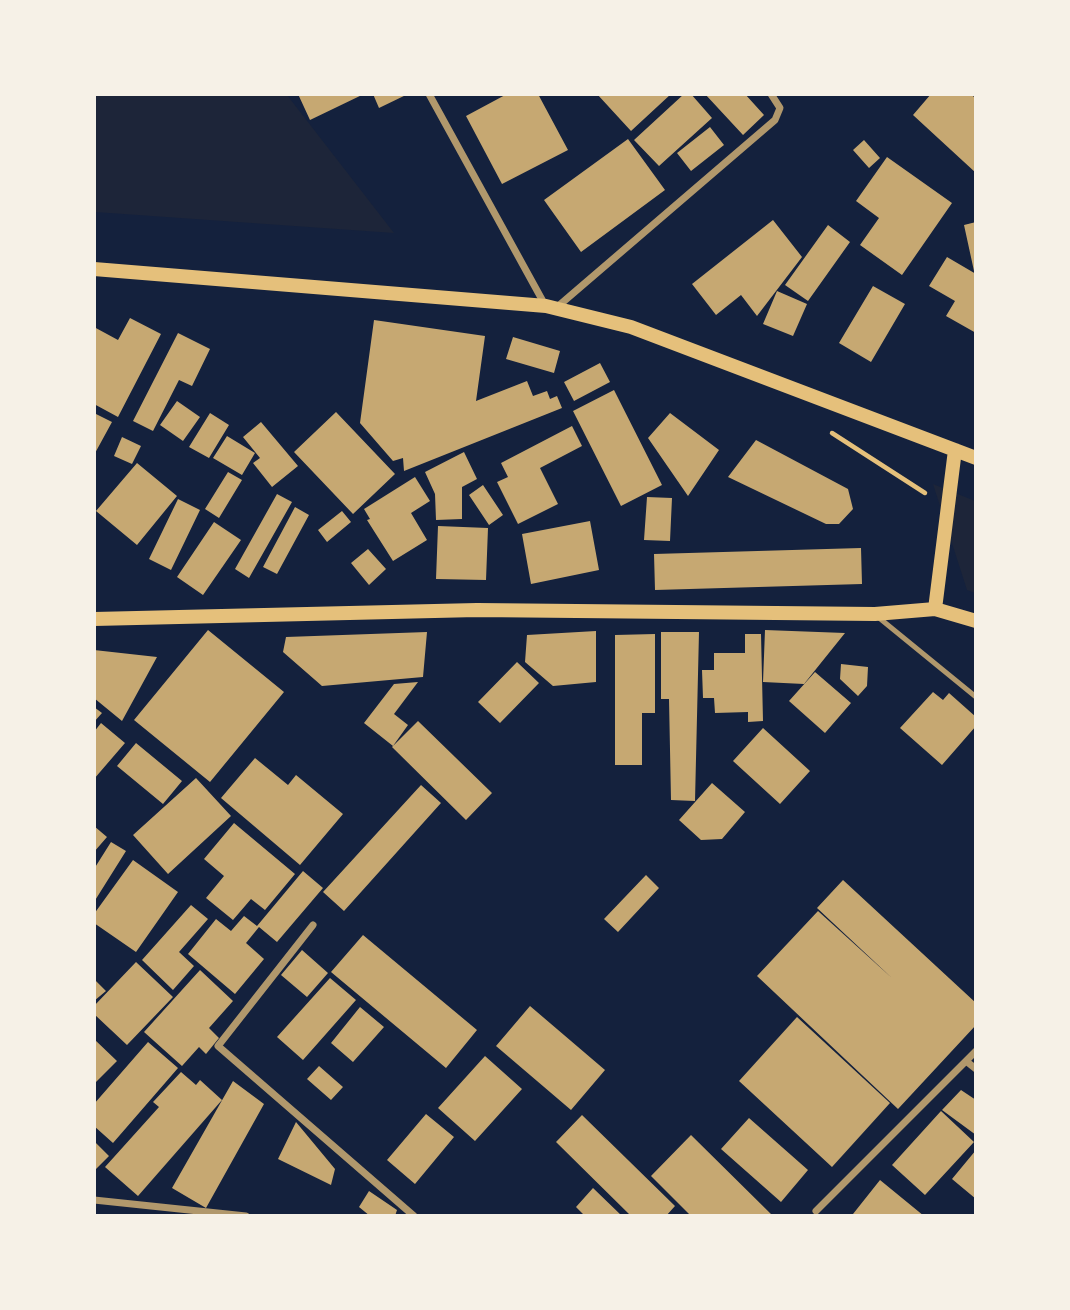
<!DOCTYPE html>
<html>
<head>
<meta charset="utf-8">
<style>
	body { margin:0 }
	#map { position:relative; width:1070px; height:1310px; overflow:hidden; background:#14213d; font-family:Helvetica,sans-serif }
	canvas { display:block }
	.frame { position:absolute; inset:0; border:96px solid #f6f1e7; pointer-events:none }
</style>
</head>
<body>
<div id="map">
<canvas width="1070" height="1310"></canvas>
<div class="frame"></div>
</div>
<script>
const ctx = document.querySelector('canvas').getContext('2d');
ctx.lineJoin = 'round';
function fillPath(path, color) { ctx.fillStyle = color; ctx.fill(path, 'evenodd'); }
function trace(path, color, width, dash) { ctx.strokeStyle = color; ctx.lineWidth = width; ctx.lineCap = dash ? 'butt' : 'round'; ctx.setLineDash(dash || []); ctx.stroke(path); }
fillPath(new Path2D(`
	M94 95H287L394 233 95 212Z
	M933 484 975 501V593L967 590Z`), '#1d2539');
fillPath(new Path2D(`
	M298 94H364L310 120Z
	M373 94H408L379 108Z
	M507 94H538L568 150 502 184 466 116Z
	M597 94H671L631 131Z
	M684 94H691L712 118 659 166 634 140Z
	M705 94H745L764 115 743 135Z
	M931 94H971L976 99V173L913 115Z
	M710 127 724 145 691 171 677 153Z
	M628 139 665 190 581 252 544 200Z
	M864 140 880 158 869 168 853 150Z
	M887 157 952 203 902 275 860 245 879 218 856 201Z
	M773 220 802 257 757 316 741 295 716 315 692 284Z
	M976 222V271H974L964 225Z
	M828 225 850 242 808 301 785 285Z
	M947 257 976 274V333L946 316 955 301 929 286Z
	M873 286 905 304 871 362 839 343Z
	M777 291 807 304 793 336 763 324Z
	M130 318 161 334 118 417 94 404V327L118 340Z
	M374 320 485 336 476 401 527 381 533 396 547 391 550 399 557 396 562 408 404 471 403 458 393 461 360 423Z
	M178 333 210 349 192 386 179 380 153 431 133 421Z
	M513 337 560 351 554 373 506 359Z
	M600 363 610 382 574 401 564 382Z
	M614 390 662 485 621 506 573 411Z
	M177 401 200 417 183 441 160 425Z
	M336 412 395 474 353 514 294 452Z
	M94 413 112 422 94 455Z
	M210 413 229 425 209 458 189 447Z
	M670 413 719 450 688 496 648 438Z
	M261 422 298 466 272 487 253 463 260 458 243 437Z
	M572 426 582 446 540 468 558 504 518 524 497 482 508 477 501 463Z
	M227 436 255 453 242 475 213 458Z
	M122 437 141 446 132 464 114 456Z
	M756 440 848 489 853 509 839 524H826L728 477Z
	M464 452 477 479 462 487V519L436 520 435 494 425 472Z
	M137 463 177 496 137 545 96 511Z
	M228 472 242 480 219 518 205 509Z
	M415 477 430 501 411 513 427 540 393 561 367 520 370 519 364 509Z
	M483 485 503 515 489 525 469 495Z
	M277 494 292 502 249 578 235 569Z
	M647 497 672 498 670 541 644 540Z
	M178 499 200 510 171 570 149 559Z
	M295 507 309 515 277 574 263 567Z
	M342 511 351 522 327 542 318 530Z
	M590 521 599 570 531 584 522 534Z
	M214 522 241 540 203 595 177 577Z
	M438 526 488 528 486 580 436 579Z
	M861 548 862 584 655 590 654 554Z
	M368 549 386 569 369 585 351 563Z
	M208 630 284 692 210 782 134 720Z
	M765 630 845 633 804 684 763 682Z
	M596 631V682L553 686 525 662 527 635Z
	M427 632 423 677 322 686 283 652 286 637Z
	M661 632H699L695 801 671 800 669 699H661Z
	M655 634V713H642V765H615V635Z
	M745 634H761L763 721 748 722V712L715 713 714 698H703L702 670H714V653H745Z
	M94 650 157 657 122 721 94 698Z
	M517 662 539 683 500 723 478 702Z
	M841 664 868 667 867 686 858 696 840 679Z
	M815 672 851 703 825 733 789 701Z
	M418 682 394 714 408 725 393 746 364 723 394 684Z
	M933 692 943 700 949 693 976 717V726L942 765 900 728Z
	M94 707 102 713 94 722Z
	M418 721 492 793 466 820 392 747Z
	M101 723 125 743 94 779V732Z
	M763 728 810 771 780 804 733 761Z
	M136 743 182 781 163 804 117 766Z
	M255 758 288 785 296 775 343 814 300 865 221 798Z
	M196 778 231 816 168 874 133 835Z
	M712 783 745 812 722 839 701 840 679 820Z
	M421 785 441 803 344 911 323 892Z
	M234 823 295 874 265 910 251 899 233 920 206 898 224 876 204 859Z
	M94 826 107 837 94 852Z
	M111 842 126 851 94 902V869Z
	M133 860 178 892 136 952 94 923V914Z
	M303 871 323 888 277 942 259 927 246 943 264 959 235 994 188 954 216 919 231 931 244 916 257 926Z
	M646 875 659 888 618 932 604 919Z
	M843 880 976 1003V1025L898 1109 757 976 818 911 893 979 817 908Z
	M191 905 208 919 179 952 194 966 173 990 142 960Z
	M363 935 477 1030 446 1068 331 972Z
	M302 950 328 973 307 997 281 975Z
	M136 962 173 997 127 1045 94 1014V1006Z
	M200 970 233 1001 209 1028 219 1038 206 1054 199 1047 182 1066 144 1032Z
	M330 978 356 1000 303 1060 277 1037Z
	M94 979 106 991 94 1001Z
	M530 1006 605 1070 571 1110 496 1046Z
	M360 1007 384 1027 353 1062 331 1043Z
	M797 1017 890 1103 832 1167 739 1081Z
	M94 1039 117 1061 94 1084Z
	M148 1042 178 1068 113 1143 94 1126V1104Z
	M485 1056 522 1089 475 1141 438 1108Z
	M319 1066 343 1087 331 1100 307 1079Z
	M181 1072 196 1085 200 1080 222 1100 138 1196 105 1167 159 1107 153 1102Z
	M233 1081 264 1104 206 1208 172 1188Z
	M961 1090 976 1100V1135L942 1110Z
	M941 1111 974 1142 925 1195 892 1165Z
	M426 1114 454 1137 415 1184 387 1160Z
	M582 1115 675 1206 666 1216H631L556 1142Z
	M749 1118 808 1170 781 1202 721 1149Z
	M296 1122 335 1169 331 1185 278 1159Z
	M691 1135 773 1216H691L651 1176Z
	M94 1141 109 1156 94 1171Z
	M976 1150V1199L952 1179Z
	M880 1180 924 1216H855L853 1214Z
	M593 1188 622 1216H585L576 1207Z
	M369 1191 397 1210 395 1216H370L359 1207Z`), '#c6a872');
trace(new Path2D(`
	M832 433 925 493`), '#e5c07b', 4.5);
trace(new Path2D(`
	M878 617 976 697`), '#b1986c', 5);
trace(new Path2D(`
	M429 94 545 305
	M556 308 775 120 780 108 771 94
	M313 925 218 1046 414 1216
	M966 1061 976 1069
	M94 1200 246 1216
	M816 1211 976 1051`), '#b1986c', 7);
trace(new Path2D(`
	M94 269 546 306 631 327 976 458
	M935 609 955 450
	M94 619 477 610 875 614 935 609 976 621`), '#e5c07b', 14);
</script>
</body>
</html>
